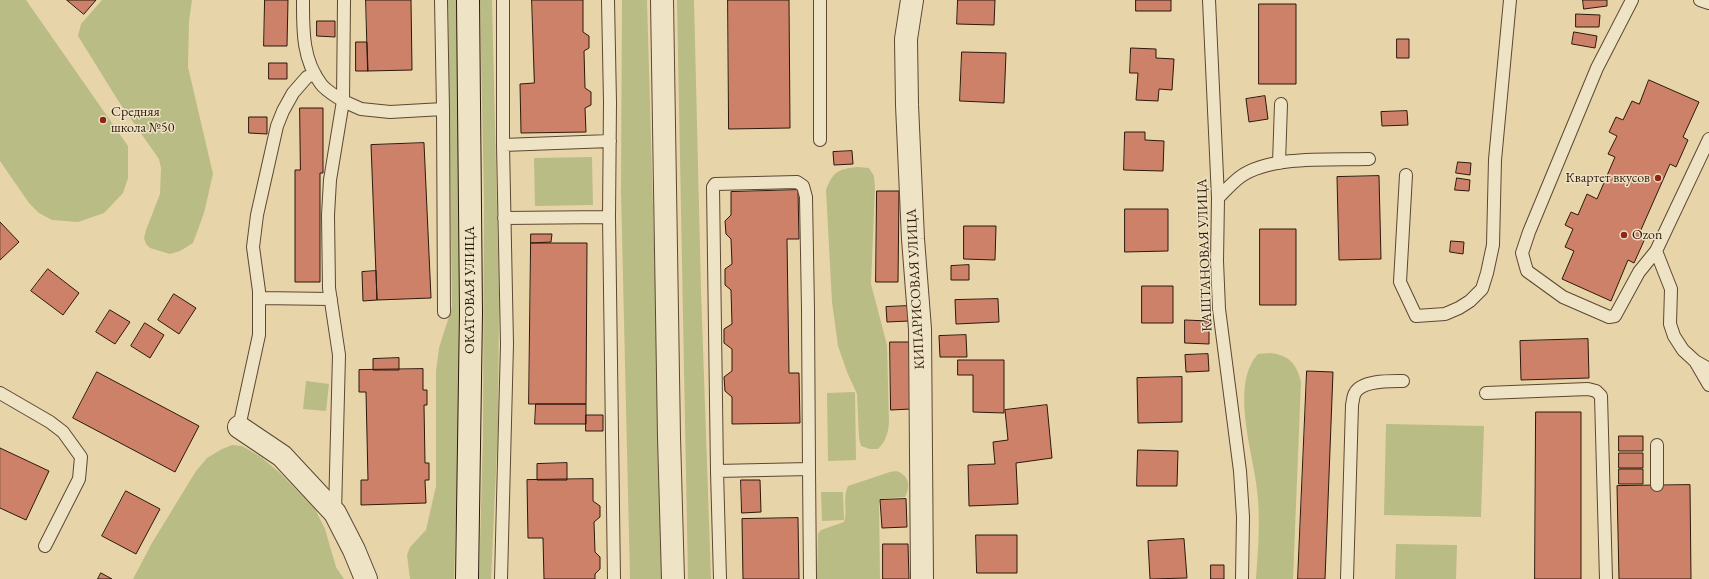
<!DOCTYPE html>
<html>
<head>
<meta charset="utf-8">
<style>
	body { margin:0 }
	canvas { display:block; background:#e7d4a8 }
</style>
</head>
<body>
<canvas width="1709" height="579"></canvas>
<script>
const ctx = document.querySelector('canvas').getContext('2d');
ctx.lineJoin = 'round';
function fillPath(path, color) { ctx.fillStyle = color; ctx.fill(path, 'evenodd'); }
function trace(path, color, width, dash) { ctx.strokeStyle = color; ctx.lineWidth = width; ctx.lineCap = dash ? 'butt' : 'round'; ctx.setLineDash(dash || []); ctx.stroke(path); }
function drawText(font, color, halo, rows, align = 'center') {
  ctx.font = font + ' "EB Garamond",serif'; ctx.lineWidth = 3; ctx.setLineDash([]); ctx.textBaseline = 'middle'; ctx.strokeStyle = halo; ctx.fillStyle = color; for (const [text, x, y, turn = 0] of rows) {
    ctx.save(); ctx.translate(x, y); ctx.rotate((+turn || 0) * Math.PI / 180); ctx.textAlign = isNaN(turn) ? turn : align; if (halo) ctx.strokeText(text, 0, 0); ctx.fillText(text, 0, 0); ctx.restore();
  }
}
fillPath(new Path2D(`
	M0 0H26L128 146V178L123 193 104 213 78 222 52 220 39 213 29 203 0 161Z
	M102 0H192L189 21 188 67 213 174 204 213 193 243 180 251 170 254 150 248 146 244 144 238 146 230 160 194 161 168 159 159 119 102 78 36 81 24Z
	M448 0H458L461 354 454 579H410L407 555 410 547 426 530 436 486V371L439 348 452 307Z
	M480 0H492L499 296 498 427 491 579H479L483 437 484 200Z
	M622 0H647L661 485V579H630L621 191Z
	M677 0H694L701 290 711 579H688Z
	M592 157 593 205 535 206 534 158Z
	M857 167 869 168 874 176 875 187 871 284 887 345 889 423C888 433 886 441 878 449H870L861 446 859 438 857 394 847 372 838 346 832 302 826 190C833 172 838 169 857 167Z
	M1270 353C1289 355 1297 364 1301 382L1293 579H1256C1258 553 1260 526 1258 499 1256 458 1228 387 1258 354Z
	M306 381 329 384 326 411 303 409Z
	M855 392 856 460 828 461 827 393Z
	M1386 424 1484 426 1481 517 1384 515Z
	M232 445 242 446 261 457 280 473 315 509 325 529 336 567 344 579H133L152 543 196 471 207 458 222 449Z
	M896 471C909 475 911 486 905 497L880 499 879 500 880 579H817L818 534 821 530 844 522C848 511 842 497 848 486L890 472Z
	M821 492H843L844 520 822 521Z
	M1396 544 1457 545 1456 579H1395Z`), '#b9bc85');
const building = new Path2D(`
	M67 0H96L84 14Z
	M265 0H288L287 46H264Z
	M366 0H411L412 70 368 71Z
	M532 0H583V32L589 36V48L584 51 585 88 591 92V105L585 108 586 132 521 133 520 84 534 83Z
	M728 0H789L790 128 729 129Z
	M958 0H995L994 25 957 24Z
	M1136 0H1171V11H1136Z
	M1583 0H1607V6L1584 9Z
	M1259 4H1296V84H1259Z
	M1576 14 1600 15 1599 27H1576Z
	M317 21H335V37L317 36Z
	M1574 32 1597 36 1595 48 1572 44Z
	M1397 39H1409V58H1397Z
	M356 42H367L368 71H356Z
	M1131 48 1156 49V58L1174 59 1172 90 1159 89 1158 101 1136 100 1138 73H1130Z
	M962 52 1006 53 1004 103 960 101Z
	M269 63H287V79H269Z
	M1649 80 1699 102 1683 137 1688 140 1676 167 1670 164 1640 232 1647 234 1634 263 1628 260 1611 301 1562 279 1574 251 1565 247 1573 229 1565 225 1571 212 1578 215 1587 194 1597 199 1615 157 1608 154 1617 136 1609 132 1616 117 1623 120 1632 101 1639 104Z
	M1265 96 1268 119 1249 122 1246 99Z
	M300 108H323V173H320V282H295V170H300Z
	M1407 111 1408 125 1382 126 1381 112Z
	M249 117H267V134L249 133Z
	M1125 132H1145V140L1164 141 1163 171 1124 170Z
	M424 143 431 298 377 300 371 145Z
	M852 151 853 164 834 165 833 152Z
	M1458 162 1471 163 1470 175 1456 173Z
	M1379 176 1381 259 1339 260 1337 177Z
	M1457 178 1470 180 1469 191 1455 190Z
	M798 190 799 239H787L789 373H799L800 423 732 424V397L725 391 724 377 732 371V349L724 343V329L732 324 731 290 725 285V269L732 264 731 239 726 234 725 221 731 215V192Z
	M877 191H899L898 282H876Z
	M1125 209H1168V251L1125 252Z
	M0 222 19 242 0 260Z
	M964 226H996L995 260 964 259Z
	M1260 229H1296V305H1260Z
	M531 234H552L551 242 531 243Z
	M1451 241 1464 242 1463 254 1450 252Z
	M531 243H587L586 404H529Z
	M969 265V280H951V266Z
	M48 269 79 293 63 315 31 291Z
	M376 271 377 300 363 301 362 272Z
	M1142 286H1173V323H1142Z
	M174 294 196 308 179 334 158 320Z
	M998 299 999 322 956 324 955 300Z
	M908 306 909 321 887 322 886 307Z
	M110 310 130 322 115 344 96 332Z
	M1185 320 1209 321V344L1185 343Z
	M145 323 164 335 150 358 131 346Z
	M966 335 967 357H940L939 336Z
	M1588 339 1589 378 1521 380 1520 341Z
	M890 342H909L911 409 891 410Z
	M1208 354 1209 371 1186 372 1185 355Z
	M399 358V370H373V359Z
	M958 360H1004V413L973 412V375H958Z
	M423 369V390H427V405H424L425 463H429V480H425L426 503 361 505V480H368L366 392H359V370Z
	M1307 371 1333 372 1325 579H1298Z
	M97 372 199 426 175 472 73 418Z
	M1182 377V422L1138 423 1137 378Z
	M536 404H586V424H535Z
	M1047 405 1052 458 1016 463 1018 504 969 506 968 465 995 464 993 442 1008 440 1005 410Z
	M1536 412H1581V579H1535Z
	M586 415H603V431H586Z
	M1619 436H1643V451H1619Z
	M0 448 49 471 26 520 0 508Z
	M1138 450 1178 451 1177 486H1137Z
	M1619 453H1643V468H1619Z
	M567 463V480H537V464Z
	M1619 469H1643V484H1619Z
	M593 479V501L600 506V517L594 522 595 552 600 557V569L595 574V579H544L543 538H528L527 480Z
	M741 480H760L761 512 742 513Z
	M1690 485 1691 579H1619L1617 486Z
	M126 491 160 509 136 554 102 536Z
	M906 499 907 527 882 528 880 500Z
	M798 518 799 579H743L742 519Z
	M976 535H1017V573H977Z
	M1184 539 1187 578 1150 579 1148 541Z
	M883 544H908L909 579H883Z
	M1211 565H1224V579H1211Z
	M101 573 112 579H98Z`);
fillPath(building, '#cd8169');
trace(building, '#2d190c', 1);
const lane = new Path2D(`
	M303 0C303 29 302 59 321 84 326 91 336 96 343 101L330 180 328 215 329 288 339 355 335 512
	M344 0 343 101 361 109 390 112 443 109
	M441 0 443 109 444 312
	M608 0 610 102 609 217 614 579
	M820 0V140
	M1209 0 1218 198 1217 261 1219 309 1240 471 1243 517 1242 579
	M1632 0 1597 68 1529 232 1522 253 1527 271 1563 297 1609 317 1615 316 1639 272 1656 251 1709 139
	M1700 0 1709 3
	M503 145 610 141
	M1279 163 1281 104
	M1406 175 1400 282 1416 316 1445 314 1459 308 1470 301 1482 289 1487 273 1493 245 1495 160 1510 0
	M1218 198C1225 191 1232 183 1240 177 1270 155 1333 160 1369 159
	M504 218 609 217
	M1656 251 1671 289 1670 324 1674 336 1683 350 1695 361
	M259 298 331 299
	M1709 369 1695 361 1709 385
	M0 393 50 422 63 432 81 457 79 479 45 546
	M1486 393 1588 389 1596 391 1601 396 1606 579
	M239 427 259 335V291L253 247 257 215 277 126 283 111 293 93 307 77 315 74
	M1657 445V485
	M717 471 809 469 810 579
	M501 579 507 344 503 145V0
	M720 579 717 471 713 187 715 184 797 182 803 186 806 197 808 309 809 469
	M1347 579 1352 405C1353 401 1353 396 1355 393 1362 380 1390 381 1403 381`);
const street = new Path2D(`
	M662 0 669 437 673 579
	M912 0 906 39 907 105 913 239 920 329 922 579
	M239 427 282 456 335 513 354 550 366 579`);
const secondary = new Path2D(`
	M467 579 471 312 468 0`);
trace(lane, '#5c4833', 14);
trace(street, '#5c4833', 24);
trace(secondary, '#2d190c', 24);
trace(lane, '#efe3c6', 12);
trace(street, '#efe3c6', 22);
trace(secondary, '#efe3c6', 22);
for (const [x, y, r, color] of [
	[103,120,4,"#8f2418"],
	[1658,178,4,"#8f2418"],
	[1624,235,4,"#8f2418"]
]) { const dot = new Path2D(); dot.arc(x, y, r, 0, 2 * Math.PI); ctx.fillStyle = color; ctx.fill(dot); trace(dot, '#efe3c6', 1.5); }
drawText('14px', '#2d190c', '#efe3c6', [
	["Средняя",111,112],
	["школа №50",111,128],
	["Квартет вкусов",1650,178,"right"],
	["Ozon",1632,235]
], 'left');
drawText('14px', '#2d190c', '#efe3c6', [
	["КАШТАНОВАЯ УЛИЦА",1205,255,-92],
	["КИПАРИСОВАЯ УЛИЦА",916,289,-93],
	["ОКАТОВАЯ УЛИЦА",470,290,-90]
]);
</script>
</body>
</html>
